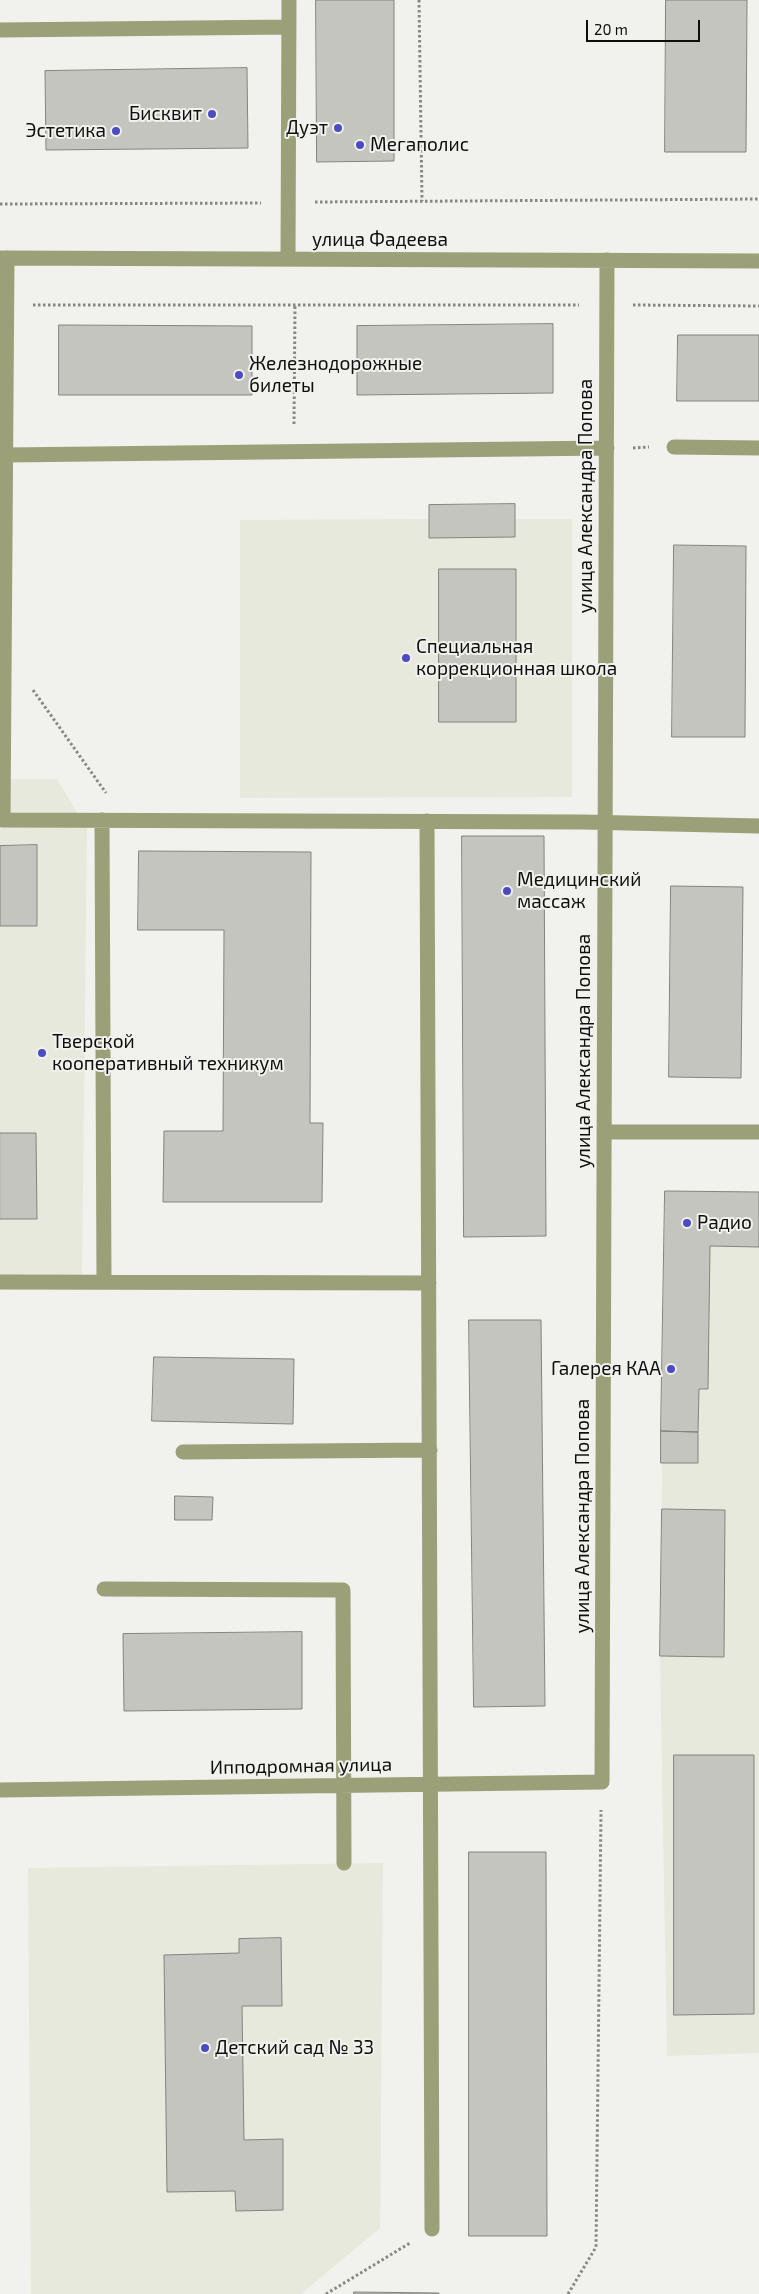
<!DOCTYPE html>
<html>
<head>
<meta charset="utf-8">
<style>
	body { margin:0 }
	#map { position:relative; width:759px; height:2294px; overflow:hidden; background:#f1f2ed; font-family:"Exo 2",sans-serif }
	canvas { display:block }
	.scale { position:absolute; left:586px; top:20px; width:114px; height:22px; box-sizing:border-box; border:2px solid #0e0f0d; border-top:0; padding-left:6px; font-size:15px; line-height:18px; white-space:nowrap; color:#0e0f0d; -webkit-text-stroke:4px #f1f2ed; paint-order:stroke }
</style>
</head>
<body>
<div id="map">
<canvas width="759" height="2294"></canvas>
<div class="scale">20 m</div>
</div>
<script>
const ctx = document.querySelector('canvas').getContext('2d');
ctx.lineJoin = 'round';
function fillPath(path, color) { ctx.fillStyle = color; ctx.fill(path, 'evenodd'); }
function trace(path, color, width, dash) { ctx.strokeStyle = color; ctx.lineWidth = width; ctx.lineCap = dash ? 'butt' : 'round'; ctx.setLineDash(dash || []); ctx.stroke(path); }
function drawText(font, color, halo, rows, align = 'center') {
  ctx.font = font + ' "Exo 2",sans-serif'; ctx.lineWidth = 4; ctx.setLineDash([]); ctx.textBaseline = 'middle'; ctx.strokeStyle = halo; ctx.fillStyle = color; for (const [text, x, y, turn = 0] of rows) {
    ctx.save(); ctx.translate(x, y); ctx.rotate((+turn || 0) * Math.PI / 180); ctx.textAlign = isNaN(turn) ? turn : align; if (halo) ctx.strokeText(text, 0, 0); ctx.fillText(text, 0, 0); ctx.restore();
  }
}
fillPath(new Path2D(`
	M515 504V519H572V797L240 798V520L429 519V505Z
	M0 779H57L87 829 82 1277H0Z
	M665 1191 759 1192V2053L667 2056 660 1656Z
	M383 1863 380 2228 301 2294H31L28 1868Z`), '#e7e9dc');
const building = new Path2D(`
	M316 0H394V161L317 162Z
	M666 0H747L746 152H665Z
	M247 68 248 148 46 150 45 71Z
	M553 324V393L357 395V326Z
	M59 325 252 326V395H59Z
	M678 335H759V401H677Z
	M515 504V537L429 538V505Z
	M674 545 746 546 745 737H672Z
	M439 569H516V722H439Z
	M462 836H544L546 1236 464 1237Z
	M37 845V926H0V846Z
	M139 851 311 852 310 1123H323L322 1202H163L164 1131H223L224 930H138Z
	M671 886 743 887 741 1078 669 1077Z
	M0 1133H36L37 1219H0Z
	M665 1191 759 1192V1247L710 1246 708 1389H699L698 1432 661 1431Z
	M469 1320H541L545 1706 474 1707Z
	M154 1357 294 1359 293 1424 152 1421Z
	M661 1431 698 1432V1463H661Z
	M175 1496 213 1497 212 1520H175Z
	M662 1509 725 1510 724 1657 660 1656Z
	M302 1632V1709L124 1711 123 1634Z
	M674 1755H754V2014L674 2015Z
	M469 1852H546L547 2236H469Z
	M281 1938 282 2006H242L244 2140 283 2139V2210L236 2211 235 2191 167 2192 164 1955 239 1953V1939Z
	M354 2292 439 2293V2294H354Z`);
fillPath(building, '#c4c5bf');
trace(building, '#83847f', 1);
trace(new Path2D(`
	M419 0 422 201
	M315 202 759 199
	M0 204 261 203
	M33 305H579
	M633 305 759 306
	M294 424 295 305
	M633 448 649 447
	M33 690 106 793
	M326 2294 410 2243
	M568 2294 596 2247 601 1810`), '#868784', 3, [2.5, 2.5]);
trace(new Path2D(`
	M0 30 289 27
	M0 258 759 261
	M7 258 3 820 583 822 759 826
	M288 259 289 0
	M674 447 759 448
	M6 455 607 448
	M102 820 104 1282
	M427 821 432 2229
	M604 1132H759
	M0 1282 429 1283
	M183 1452 430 1450
	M104 1589 343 1590 344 1863
	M0 1790 602 1782 607 260`), '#9ba079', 15);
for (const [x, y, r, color] of [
	[212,114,5,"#4d4bc2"],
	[338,128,5,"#4d4bc2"],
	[116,131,5,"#4d4bc2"],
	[360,145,5,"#4d4bc2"],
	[239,375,5,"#4d4bc2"],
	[406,658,5,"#4d4bc2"],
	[507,891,5,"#4d4bc2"],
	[42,1053,5,"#4d4bc2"],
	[687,1223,5,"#4d4bc2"],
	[671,1369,5,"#4d4bc2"],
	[205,2048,5,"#4d4bc2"]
]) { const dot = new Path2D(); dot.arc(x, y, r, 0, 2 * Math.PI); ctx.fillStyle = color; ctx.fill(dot); trace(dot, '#f1f2ed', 2); }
drawText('19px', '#0e0f0d', '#f1f2ed', [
	["Бисквит",202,114,"right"],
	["Дуэт",328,128,"right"],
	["Эстетика",106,131,"right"],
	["Мегаполис",370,145],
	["Железнодорожные",249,364],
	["билеты",249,386],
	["Специальная",416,647],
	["коррекционная школа",416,669],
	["Медицинский",517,880],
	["массаж",517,902],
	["Тверской",52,1042],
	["кооперативный техникум",52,1064],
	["Радио",697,1223],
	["Галерея КАА",661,1369,"right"],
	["Детский сад № 33",215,2048]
], 'left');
drawText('19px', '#0e0f0d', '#f1f2ed', [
	["улица Фадеева",380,240],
	["улица Александра Попова",586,496,-90],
	["улица Александра Попова",584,1051,-90],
	["улица Александра Попова",583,1516,-90],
	["Ипподромная улица",301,1766,-1]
]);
</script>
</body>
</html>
